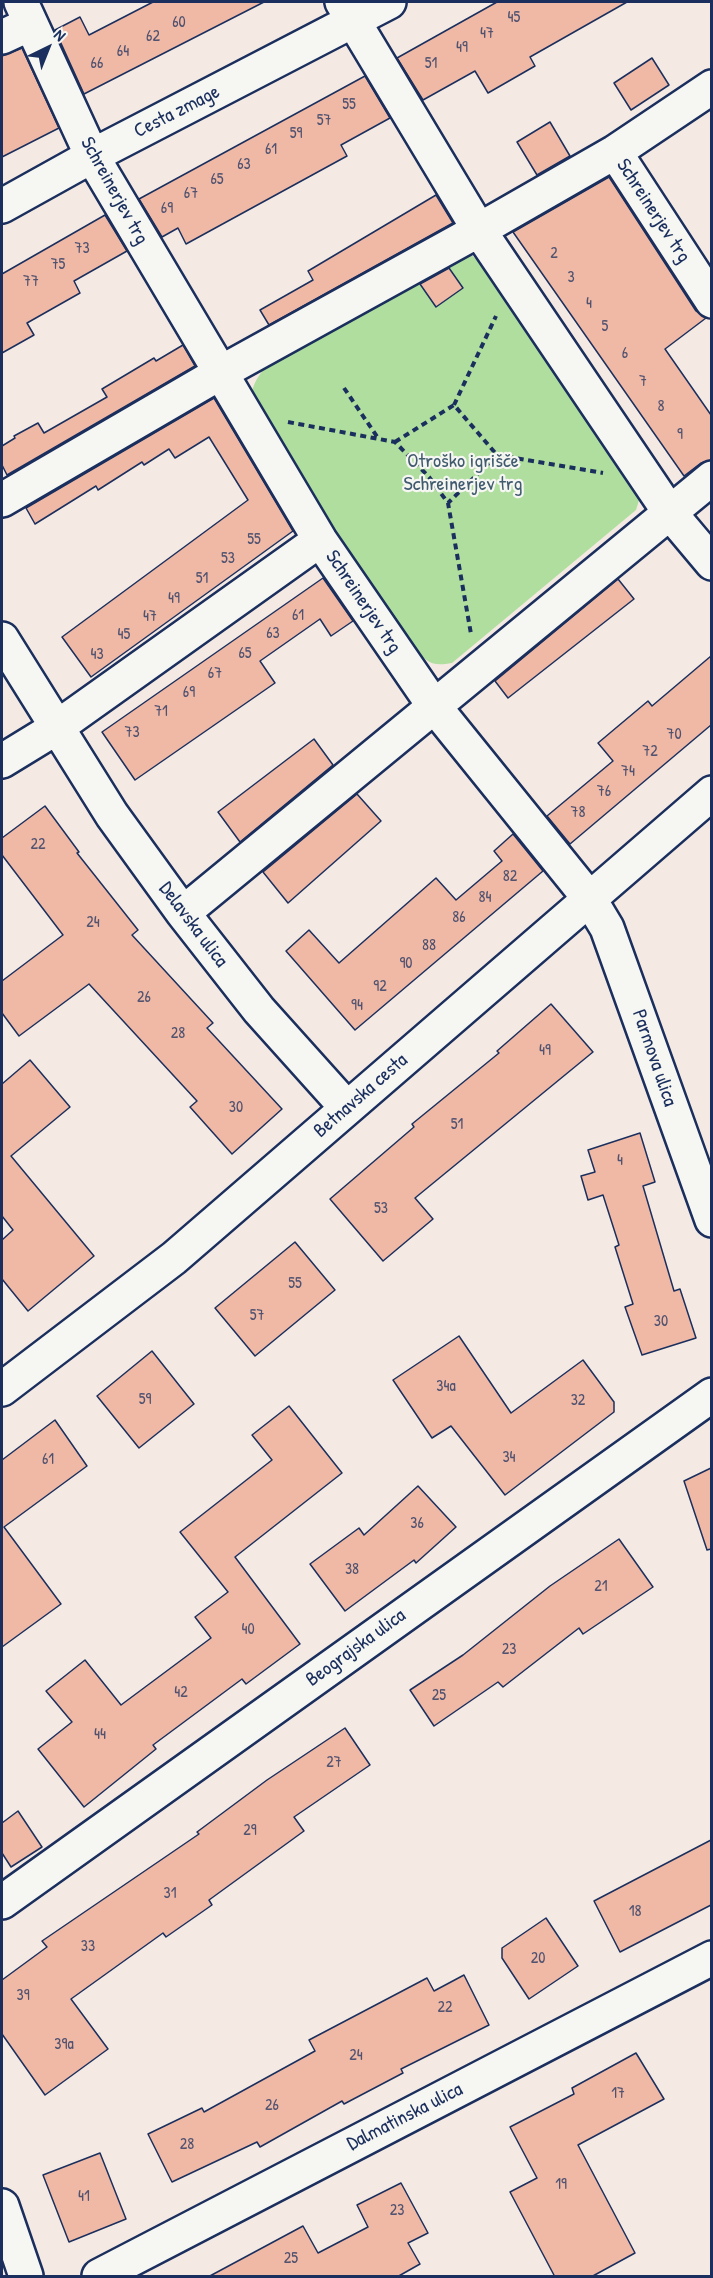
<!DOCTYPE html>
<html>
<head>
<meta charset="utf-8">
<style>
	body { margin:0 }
	#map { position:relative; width:713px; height:2278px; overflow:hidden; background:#f5eae3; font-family:"Patrick Hand",sans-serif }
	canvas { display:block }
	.frame { position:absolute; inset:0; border:3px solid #1b2f5e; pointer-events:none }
	.north { position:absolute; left:18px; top:18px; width:60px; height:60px; -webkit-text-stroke:4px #f6f6f2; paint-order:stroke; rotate:43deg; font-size:16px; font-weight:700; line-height:24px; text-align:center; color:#1b2f5e }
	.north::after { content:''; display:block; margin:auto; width:21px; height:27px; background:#1b2f5e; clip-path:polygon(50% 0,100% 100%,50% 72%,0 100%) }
</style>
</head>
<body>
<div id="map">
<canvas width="713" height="2278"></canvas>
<div class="frame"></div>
<div class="north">N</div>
</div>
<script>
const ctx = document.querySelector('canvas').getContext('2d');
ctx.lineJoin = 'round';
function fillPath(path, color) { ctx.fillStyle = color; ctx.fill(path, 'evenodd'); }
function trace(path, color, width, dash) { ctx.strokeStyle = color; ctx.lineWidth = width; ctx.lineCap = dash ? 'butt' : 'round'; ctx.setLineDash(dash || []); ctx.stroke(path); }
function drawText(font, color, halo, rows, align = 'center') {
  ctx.font = font + ' "Patrick Hand",sans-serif'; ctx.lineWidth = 4.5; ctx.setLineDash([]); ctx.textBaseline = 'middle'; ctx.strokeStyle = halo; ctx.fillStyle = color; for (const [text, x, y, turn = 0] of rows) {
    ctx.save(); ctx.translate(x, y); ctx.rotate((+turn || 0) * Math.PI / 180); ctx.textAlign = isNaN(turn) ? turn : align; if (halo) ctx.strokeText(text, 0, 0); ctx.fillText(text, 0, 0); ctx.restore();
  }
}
fillPath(new Path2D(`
	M461 254H470L480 262 635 476 640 497 636 510 452 663C431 667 426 662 413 646L254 410C249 392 253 383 264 369L453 256Z`), '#afde9e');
const building = new Path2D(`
	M153 2H264L84 94 55 30 80 17 89 35Z
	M497 2H627L530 57 535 66 488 93 475 71 423 100 397 58Z
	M22 48 59 128 2 157V56Z
	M652 58 669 85 631 110 614 83Z
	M365 76 390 118 341 145 347 156 186 244 178 228 162 237 139 199Z
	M550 122 570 156 537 175 517 142Z
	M609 177 696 311 706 318 665 349 711 415V460L701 463 684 476 513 232Z
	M436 195 453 223 269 325 260 310 313 280 308 271Z
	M105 215 127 251 74 281 80 293 27 323 34 335 2 353V274Z
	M449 268 463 288 436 307 420 284Z
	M183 345 195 366 7 475 2 465V446L15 438 14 436 38 423 44 433 107 397 102 389 154 358 156 361Z
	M214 398 293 531 91 677 62 637 248 500 209 437 175 458 169 449 144 465 142 462 98 490 96 486 35 524 26 508Z
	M323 578 353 621 331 636 320 619 260 661 275 683 135 780 102 732Z
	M618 579 634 599 508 698 495 681Z
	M711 656V725L570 844 547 816 613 761 598 743 648 701 652 706Z
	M314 739 333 765 240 842 218 812Z
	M357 794 381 821 288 903 263 872Z
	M45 806 79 852 77 853 138 930 132 935 213 1023 207 1028 282 1109 232 1154 190 1107 197 1101 89 984 19 1036 2 1013V981L63 935 2 855V838Z
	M513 834 543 871 355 1030 286 951 309 930 339 963 436 878 456 900 502 861 494 851Z
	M551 1004 593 1052 415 1198 433 1219 383 1261 330 1199 414 1127 412 1124 499 1053 497 1051Z
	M30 1060 70 1107 11 1156 94 1256 28 1311 2 1279V1240L13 1230 2 1216V1084Z
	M640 1133 655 1182 643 1186 674 1291 680 1289 696 1338 642 1355 625 1307 633 1304 615 1247 619 1245 603 1195 588 1200 581 1176 595 1172 588 1150Z
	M295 1242 335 1290 255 1356 215 1308Z
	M459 1336 511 1413 583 1360 614 1402V1412L505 1495 451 1426 432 1438 393 1380Z
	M152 1351 194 1404 139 1448 97 1396Z
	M289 1406 342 1473 235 1557 300 1644 246 1684 242 1679 153 1745 156 1749 84 1807 38 1749 72 1722 46 1691 85 1660 121 1705 211 1638 195 1617 228 1592 180 1532 272 1460 252 1435Z
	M55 1420 87 1466 4 1527 61 1604 2 1647V1460Z
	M711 1468V1549L707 1550 684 1481Z
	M418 1486 456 1527 416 1563 414 1560 345 1611 310 1564 359 1528 364 1535Z
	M619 1539 653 1587 583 1634 579 1628 503 1687 498 1682 434 1726 410 1690 463 1655 550 1586Z
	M345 1728 370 1765 294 1817 304 1831 209 1900 212 1905 166 1937 163 1933 71 1999 108 2049 45 2095 2 2034V1980L47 1947 42 1941 199 1834 197 1832 267 1780Z
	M18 1811 42 1847 11 1867 2 1853V1823Z
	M711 1840V1905L620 1952 594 1901Z
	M546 1918 578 1966 529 1999 502 1958V1948Z
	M464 1975 489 2025 401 2069 403 2073 344 2104 342 2101 260 2147 257 2142 172 2182 148 2134 202 2108 204 2112 315 2051 309 2040 427 1978 434 1991Z
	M636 2053 664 2099 578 2145 635 2253 591 2277H555L510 2192 537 2178 510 2127 574 2094 572 2088Z
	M100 2153 126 2219 69 2242 43 2175Z
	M401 2183 428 2233 408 2243 420 2264 397 2277H208L303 2226 318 2253 368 2227 357 2205Z`);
fillPath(building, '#f0b9a5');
trace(building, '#1b2f5e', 1.5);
const minor = new Path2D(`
	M21 2 92 156 320 540 434 706 589 898 607 928 712 1220
	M342 2 479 230 670 513 712 563
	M2 37 30 24
	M615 152 712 301
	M2 206 92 156 389 2
	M2 500 220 373 479 230 615 152 712 87
	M2 639 112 815 183 913 259 1010 347 1108
	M2 761 56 728 320 540
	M183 913 712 478
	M2 1389 174 1258 712 793
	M2 1902 712 1395
	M2 2206 26 2276
	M99 2276 712 1958`);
trace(minor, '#1b2f5e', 38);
trace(new Path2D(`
	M344 388 378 438
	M454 405 496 316
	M288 422 395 442 429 477 448 503 471 634
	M395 442 454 405 497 455 448 503
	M497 455 603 473`), '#1b2f5e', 4, [6, 4.5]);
trace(minor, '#f6f6f2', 33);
drawText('16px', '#505270', null, [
	["45",514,18],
	["60",179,23],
	["47",487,34],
	["62",153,37],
	["49",462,48],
	["64",123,52],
	["66",97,64],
	["51",431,64],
	["55",349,105],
	["57",324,121],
	["59",296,134],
	["61",271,150],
	["63",244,165],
	["65",217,180],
	["67",191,194],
	["69",167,209],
	["73",82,249],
	["2",554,254],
	["75",58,265],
	["3",571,278],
	["77",31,282],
	["4",589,304],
	["5",605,327],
	["6",625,354],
	["7",643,382],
	["8",661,407],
	["9",680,435],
	["55",254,540],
	["53",228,559],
	["51",202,579],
	["49",174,599],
	["61",298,616],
	["47",150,617],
	["63",273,634],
	["45",124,635],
	["65",245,654],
	["43",97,655],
	["67",215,674],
	["69",189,693],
	["71",161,712],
	["73",132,733],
	["70",674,735],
	["72",650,752],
	["74",628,772],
	["76",604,792],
	["78",578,813],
	["22",38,845],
	["82",510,877],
	["84",485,898],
	["86",459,918],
	["24",93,923],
	["88",429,946],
	["90",406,964],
	["92",380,987],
	["26",144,998],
	["94",357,1006],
	["28",178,1034],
	["49",545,1051],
	["30",236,1108],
	["51",457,1125],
	["4",620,1161],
	["53",381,1209],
	["55",295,1284],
	["57",257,1316],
	["30",661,1322],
	["34a",446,1387],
	["59",145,1400],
	["32",578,1401],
	["34",509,1458],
	["61",48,1460],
	["36",417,1524],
	["38",352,1570],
	["21",601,1587],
	["40",248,1630],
	["23",509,1650],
	["42",181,1693],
	["25",439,1696],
	["44",100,1735],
	["27",334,1763],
	["29",250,1831],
	["31",170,1894],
	["18",635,1912],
	["33",88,1947],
	["20",538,1959],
	["39",23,1996],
	["22",445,2008],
	["39a",64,2045],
	["24",356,2056],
	["17",618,2094],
	["26",272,2106],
	["28",187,2145],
	["19",561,2185],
	["41",84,2197],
	["23",397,2211],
	["25",291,2259]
]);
drawText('20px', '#1b2f5e', '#f6f6f2', [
	["Cesta zmage",177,112,-27],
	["Schreinerjev trg",114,191,61],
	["Schreinerjev trg",653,211,57],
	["Schreinerjev trg",363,602,56],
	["Delavska ulica",193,925,53],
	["Parmova ulica",654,1058,71],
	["Betnavska cesta",361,1096,-41],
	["Beograjska ulica",356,1648,-36],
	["Dalmatinska ulica",405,2117,-27]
]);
drawText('20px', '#405b6e', '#f6f6f2', [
	["Otroško igrišče",463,462],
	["Schreinerjev trg",463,485]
]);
</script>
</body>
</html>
